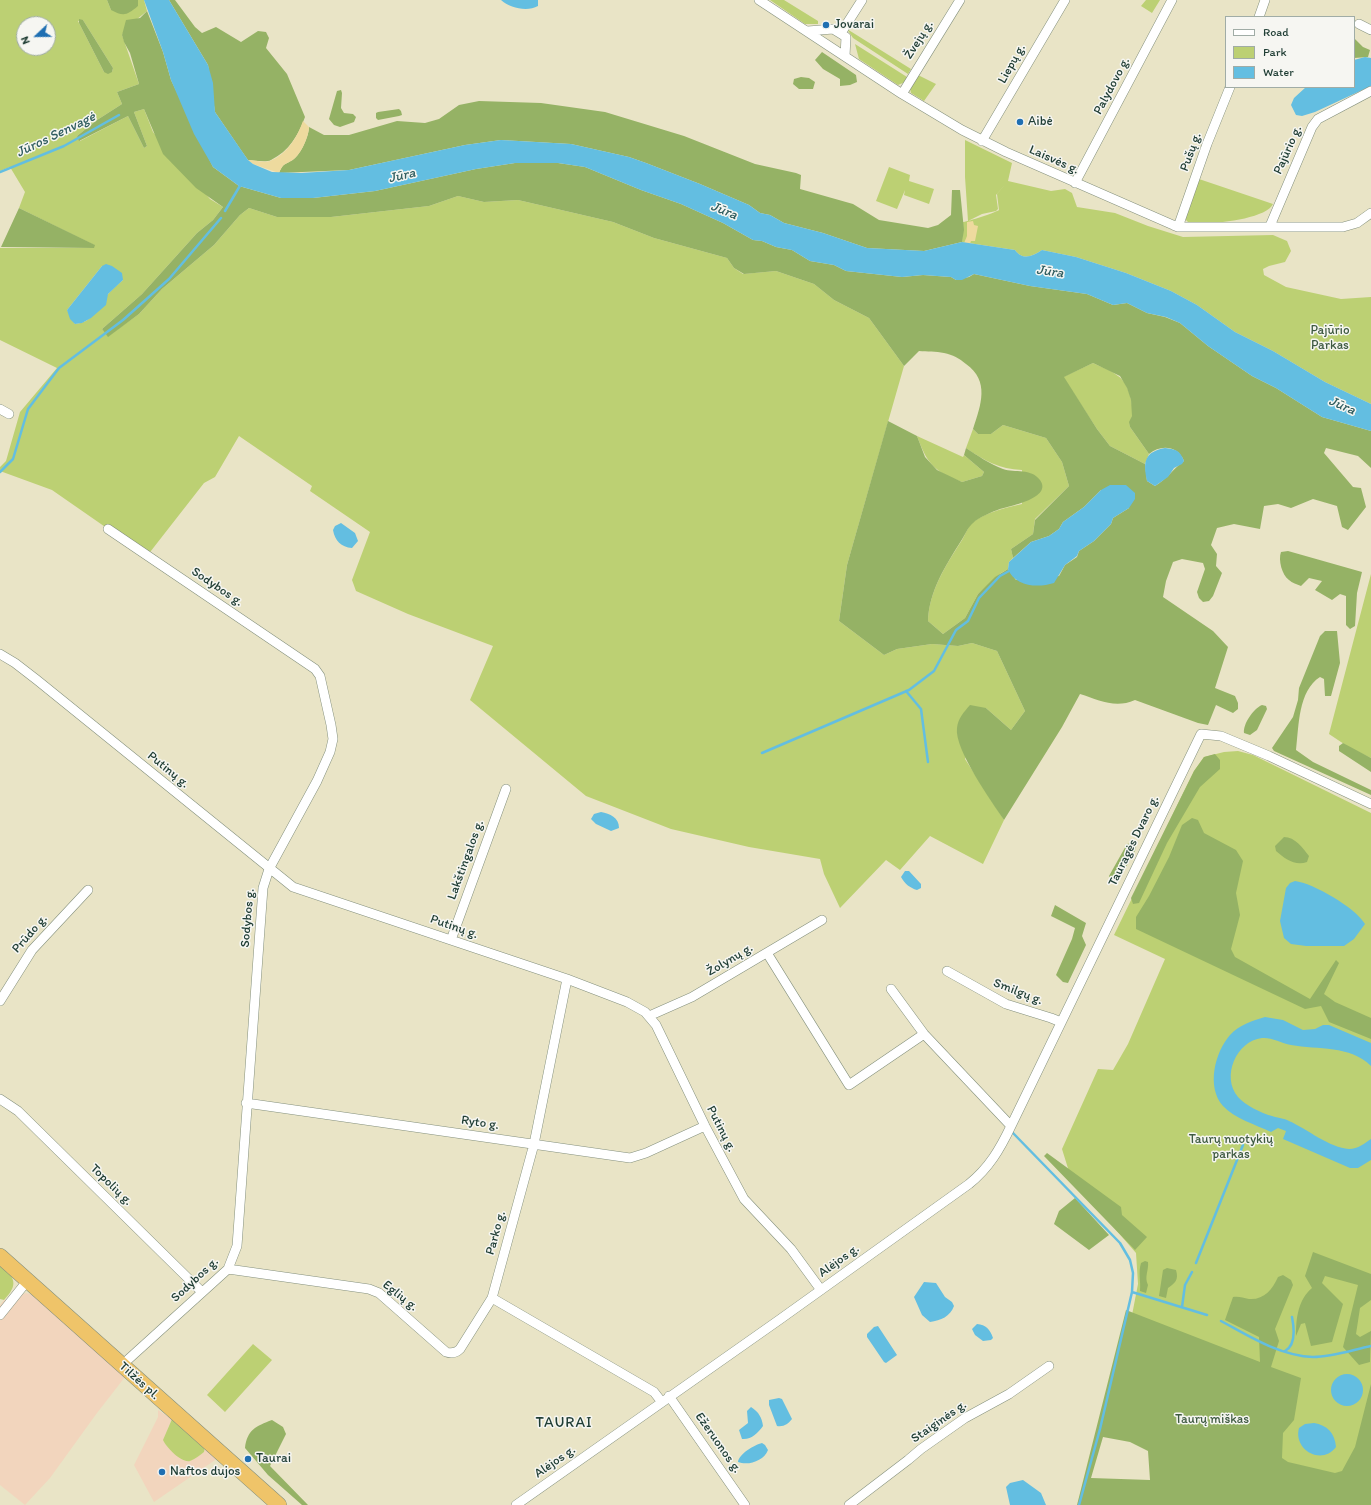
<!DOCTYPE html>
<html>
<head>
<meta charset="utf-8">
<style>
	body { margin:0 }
	#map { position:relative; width:1371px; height:1505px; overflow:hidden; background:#e9e4c6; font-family:Itim,sans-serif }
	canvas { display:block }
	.legend { position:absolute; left:1225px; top:16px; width:130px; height:72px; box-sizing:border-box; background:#f6f6f2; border:1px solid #a0aca6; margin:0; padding:5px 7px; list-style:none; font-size:12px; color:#1f3d34 }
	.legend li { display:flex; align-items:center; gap:8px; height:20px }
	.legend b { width:20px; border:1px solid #a0aca6 }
	.north { position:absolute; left:16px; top:16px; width:40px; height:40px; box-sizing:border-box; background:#f6f6f2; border:1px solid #a0aca6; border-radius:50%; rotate:248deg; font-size:11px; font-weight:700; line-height:16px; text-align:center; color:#1f3d34 }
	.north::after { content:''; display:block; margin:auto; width:14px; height:18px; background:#1f6fb2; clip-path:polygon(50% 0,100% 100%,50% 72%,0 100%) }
</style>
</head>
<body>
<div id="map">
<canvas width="1371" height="1505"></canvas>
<ul class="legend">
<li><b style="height:5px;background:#fff"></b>Road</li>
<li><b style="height:11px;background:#bcd073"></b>Park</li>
<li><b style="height:11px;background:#63bee1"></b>Water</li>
</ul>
<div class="north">N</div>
</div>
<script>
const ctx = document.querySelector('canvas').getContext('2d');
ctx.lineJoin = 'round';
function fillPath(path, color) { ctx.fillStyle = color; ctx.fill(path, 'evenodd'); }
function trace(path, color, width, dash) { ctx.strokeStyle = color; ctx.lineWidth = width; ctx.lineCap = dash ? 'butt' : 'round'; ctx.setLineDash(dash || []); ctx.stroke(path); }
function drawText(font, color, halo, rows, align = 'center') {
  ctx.font = font + ' Itim,sans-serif'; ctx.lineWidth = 3; ctx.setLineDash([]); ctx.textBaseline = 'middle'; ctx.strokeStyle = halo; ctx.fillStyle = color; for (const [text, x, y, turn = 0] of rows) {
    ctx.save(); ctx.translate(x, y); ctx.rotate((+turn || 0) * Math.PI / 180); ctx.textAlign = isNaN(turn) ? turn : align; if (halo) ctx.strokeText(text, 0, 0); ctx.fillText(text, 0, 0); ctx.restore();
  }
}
fillPath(new Path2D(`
	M26 1293 34 1295 125 1377 97 1413 50 1478 25 1505 0 1485V1305L4 1300Z
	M158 1410 172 1419 168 1428 165 1444 183 1460 190 1461 204 1452 205 1447 218 1458 154 1502 134 1465 158 1417Z`), '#f2d5bd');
fillPath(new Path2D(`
	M0 0H107L111 10 138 6V0H144L147 11 125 29 122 35 139 84 117 92 122 104 97 120 77 136 80 141 128 116 144 148 147 146 134 112 144 109 153 132 210 199 223 207 213 220 197 233 142 294 102 329 108 336 139 314 162 289 214 245 240 215 249 208 277 217H331L429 206 458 196 484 202 518 200 613 222 654 238 727 258 734 268 743 274 776 271 814 284 834 300 869 318 904 366 847 565 839 621 884 655 897 649 932 644 958 646 972 643 997 651 1025 711 1011 730 986 708 965 759 1004 820 983 864 930 836 900 870 886 860 840 908 824 874 820 859 749 847 671 829 586 796 470 700 493 646 408 614 356 591 352 580 370 532 310 491 312 486 239 436 215 477 204 483 147 556 52 490 0 471V467L6 461 20 412 57 368 0 340V248H94V245L19 208 25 192 10 167 0 171ZM83 20 113 68 112 72H104L79 23 78 21ZM24 24H48V48H24ZM102 266 123 280C118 284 113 289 109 293 98 305 94 323 75 324L67 310Z
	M770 0H784L818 21V24H805Z
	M1146 0H1160L1152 13 1141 6Z
	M847 29 911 69 908 74 853 38Z
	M855 44 907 77 905 82 898 85 859 59Z
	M918 75 936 84 924 101 911 93 910 88Z
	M965 140 1012 163 1008 181 996 195 998 209 996 211 982 214 968 221 965 177Z
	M889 167 910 175 909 181 934 189 929 204 904 195 905 190 897 209 876 201Z
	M1199 179 1273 204C1266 220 1204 226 1188 222L1186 220V215Z
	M1008 181 1051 191 1065 189 1072 193 1077 207 1115 213 1148 226 1183 237 1273 235 1287 241 1291 251 1285 262 1269 266 1263 269 1264 275 1286 287 1341 299 1371 297V404L1325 382 1273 351 1235 332 1197 305 1171 291 1126 273 1076 257 1042 250C1033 256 1023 261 1015 250L962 242 963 222C967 222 997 212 999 210L997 194Z
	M1093 363C1101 367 1111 370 1118 376 1128 382 1134 404 1132 416 1132 420 1129 422 1130 427L1149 454 1145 464 1110 446 1097 429 1063 377Z
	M1003 425 1046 438 1062 462 1069 486 1035 519 1033 534 1011 549 1013 558 1009 562 1008 569 1001 573 978 594 965 618 943 634 928 621C929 591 946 565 962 540 965 535 968 526 973 522 987 512 1005 508 1022 504V470C999 469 985 461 966 448L973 429 978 434H991Z
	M917 436 963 457 964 455 984 472 982 476 962 482C933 471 927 463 917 436Z
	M1371 574V758L1350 748 1329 734Z
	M1238 751 1253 755 1371 813V1492L1253 1465 1122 1367 1138 1284 1136 1253 1071 1178 1062 1149 1098 1069 1113 1070 1128 1044 1165 959 1114 935 1194 771 1204 757 1224 752Z
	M0 1264C15 1278 19 1284 4 1300L0 1299Z
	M253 1344 272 1360 225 1412 207 1395Z
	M172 1419 205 1447 204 1452C200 1455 195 1459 190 1461 181 1463 166 1447 163 1440Z`), '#bcd073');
fillPath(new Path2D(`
	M107 0H138V6C127 15 124 17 111 10Z
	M169 0H175L195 27 202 33 216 27 241 42 258 31 266 32 269 38 266 48 287 74 305 117C298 136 289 151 271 160 265 163 254 160 248 160L243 153 215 112 208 65Z
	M147 11 163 52 171 80 213 167 239 186 281 198H313L375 191 476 169 515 163H558L585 167 641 190 681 204 723 223 753 240 762 241 776 247 792 250 810 261 834 265 846 271 902 277 923 275 951 277 956 280 969 277 974 274 1030 286 1087 294 1113 305 1127 303 1147 313 1165 317 1180 323 1208 346 1252 376 1276 388 1322 417 1371 431V468L1358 456 1326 448 1324 453 1353 487 1361 488 1366 507 1348 530 1342 527 1337 506 1313 499 1291 508 1278 504 1264 506 1260 529 1234 524 1217 528 1211 545 1217 554 1216 566 1222 573 1213 596 1209 601 1203 602 1199 598 1197 592 1205 569 1203 563 1182 559 1173 562 1166 581 1163 597 1213 631 1228 647 1215 688 1235 696 1238 703V709L1233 713 1216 705 1208 725 1198 723 1135 700C1115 709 1099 700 1080 694L1062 727 1004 820C992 802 954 749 957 728 958 718 964 712 970 705L986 708 1011 730 1025 711 997 651 972 643 958 646 932 644 897 649 884 655 839 621 847 565 888 421 917 436 925 457 937 470 962 482 982 476 984 472 964 455 966 448C978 456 990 464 1003 469 1015 473 1031 468 1040 480 1053 498 1010 506 1000 509 992 512 979 517 973 523 968 527 965 535 961 541 946 565 929 591 928 621L943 634 965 618 978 594 995 577 1008 569 1016 580 1059 576 1065 565 1077 557 1079 551 1094 541 1111 524 1113 518 1129 508 1101 490 1084 507 1063 522 1059 529 1049 536 1031 542 1013 558 1011 549 1033 534 1035 520 1069 486 1062 462 1046 438 1003 425 991 434H978L973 429C981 405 990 381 966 364 959 358 953 355 944 353 936 351 927 352 919 351L904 366 869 318 834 300 814 284 776 271 744 274 734 268 727 258 654 238 613 222 518 200 484 202 458 196 429 206 331 217H277L249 208 240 215 214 245 162 289 139 314 108 337 102 329 142 294 197 233 213 220 223 207 196 188 163 154 144 109 134 112 147 146 144 148 128 116 79 141 77 136 97 120 122 104 117 92 139 84 130 53 124 42 122 35 126 20 140 18ZM1093 363 1120 376 1127 388 1131 400 1132 416 1129 422 1130 427 1149 454C1161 444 1178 446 1184 461 1173 469 1167 479 1155 486L1147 481 1145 464 1110 446 1097 429 1064 377Z
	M79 19 83 20 113 68 112 72 108 74 104 72 79 23Z
	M1354 38 1363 47 1370 50 1368 57 1354 58Z
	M822 52 856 75 857 82 850 85 840 86V79L823 69 815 60Z
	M801 77 809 78 815 82 813 89H799L793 84 794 79Z
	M341 90 342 93 341 108 344 113 353 114 356 117 354 122 340 127 334 125 329 119 337 91Z
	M479 101 541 103 605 112 684 136 755 164 796 173 801 175 800 189 853 204 879 220 928 228 938 225 951 215 952 190H960L964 230 962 242 924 251 867 248 823 233 784 223 770 215 760 213 749 205 700 184 646 163 629 157 571 144 501 140 465 145 349 170 279 173C284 161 287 165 295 158 302 152 309 135 309 127L324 135H349L397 121 425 123 439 119 459 105Z
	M399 109 401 111 402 115 399 116 378 120 376 118V113L378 112Z
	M19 208 95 245 94 248 1 247Z
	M1288 551 1362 572 1357 593 1355 626 1350 629 1346 625V596L1340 594 1332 600 1315 590 1322 581 1309 578 1301 586C1297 584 1292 583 1289 580 1282 575 1278 560 1281 552Z
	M1325 631H1337L1340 663 1331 696H1325L1324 679 1320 677C1298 691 1299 726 1296 750L1313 762 1371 790V795L1274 751 1272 748 1293 717 1298 700 1299 688 1320 636Z
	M1262 705 1266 706 1267 709 1257 730 1250 735 1244 733C1243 724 1253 709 1262 705Z
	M1343 743 1371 758V772L1339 751V746Z
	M1215 754 1220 760V769L1200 787 1167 843 1139 903 1133 904 1131 898 1194 771 1204 757Z
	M1192 818 1198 820 1204 833 1236 850 1243 861 1236 893 1240 915 1231 949 1235 957 1310 999 1336 960 1339 963 1324 994 1335 1002 1371 1018V1039L1329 1022 1321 1006 1305 1009 1136 929V917L1149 896 1169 857 1182 825Z
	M1284 837C1295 837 1303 848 1309 856L1307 862C1295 866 1285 859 1276 851L1275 846Z
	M1132 843 1136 845 1135 851 1118 881 1114 883 1111 882 1109 876 1127 844Z
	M1055 905 1086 923 1082 936 1086 945 1068 983 1063 982 1056 975 1072 939 1075 928 1051 916Z
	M1047 1153 1121 1207 1122 1215 1147 1237 1135 1250 1044 1156Z
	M1075 1198 1109 1235 1089 1250 1054 1224 1059 1211Z
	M1313 1252 1371 1274V1300L1360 1308 1356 1334 1360 1337 1371 1331 1370 1362 1359 1365 1343 1347 1358 1285 1325 1276 1322 1283 1343 1304 1332 1342 1311 1346 1305 1323 1301 1324 1296 1336C1296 1318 1298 1300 1312 1288L1305 1276Z
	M1145 1261 1148 1262C1149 1270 1144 1277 1148 1285L1146 1293 1140 1291C1141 1281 1138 1273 1141 1263Z
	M1167 1268 1176 1270C1179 1280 1175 1283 1168 1288L1166 1298 1159 1296 1163 1270Z
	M1283 1275 1291 1280 1293 1285 1275 1329 1279 1341 1271 1367 1301 1378 1294 1420 1283 1433 1282 1458 1288 1462 1335 1473 1342 1471 1355 1447 1371 1384V1505H1077L1126 1310 1260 1362 1259 1337 1225 1320 1233 1297C1239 1296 1243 1298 1249 1299 1264 1300 1272 1290 1278 1277ZM1103 1437 1130 1442 1148 1451 1150 1480 1091 1478Z
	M272 1420 283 1427 286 1434 270 1466 308 1505H302L268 1475 245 1448C247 1430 256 1426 272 1420Z`), '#95b265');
fillPath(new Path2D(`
	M303 121 309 127C309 135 302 152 295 158 287 165 284 161 279 173L253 164 248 160C254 160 265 163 270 161 287 154 297 138 303 121Z
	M973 221 974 225 978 226 975 241H971L970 244 967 243 965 249 962 248 967 236V222Z`), '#eeda9e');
fillPath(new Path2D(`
	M144 0H169L208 65 213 83 215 112 248 160 253 164 272 172 301 173 349 170 465 145 501 140 571 144 629 157 646 163 700 184 749 205 760 213 770 215 784 223 823 233 867 248 924 251 962 242 1015 250C1023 261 1033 256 1042 250L1076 257 1126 273 1171 291 1197 305 1235 332 1273 351 1325 382 1371 404V431L1322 417 1276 388 1252 376 1208 346 1180 323 1166 317 1147 313 1127 303 1113 305 1087 294 1030 286 974 274 962 280H956L951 277 923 275 902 277 846 271 834 265 810 261 792 250 776 247 762 241 753 240 723 223 681 204 641 190 585 167 558 163H515L476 169 375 191 313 198H281L239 186 213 167 194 134 171 80 163 52Z
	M501 0H538V6C527 12 510 8 501 0Z
	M1365 57 1371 58V86L1315 112 1302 116 1296 115 1291 105 1294 98 1306 87H1354V60Z
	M106 264 112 266 122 273 123 280 108 294 106 305 91 318 82 323 75 324 70 319 67 310 102 266Z
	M1165 448C1175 449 1180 450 1184 461L1182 464 1174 468 1168 477 1155 486 1147 481C1143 462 1144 452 1165 448Z
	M1110 485H1126L1135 493V499L1129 508 1113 518 1111 524 1094 541 1079 551 1077 556 1065 565 1054 583C1038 588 1015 587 1008 569L1009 562 1031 542 1049 536 1059 529 1063 522 1084 507 1101 490Z
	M341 523 355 533 358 541 352 548C341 547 335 541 333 530L335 526Z
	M601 812C610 814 619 817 619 828L611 831 596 824 591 819 594 814Z
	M905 871H909L921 884V888L917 890C910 888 905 884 901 877Z
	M1295 881C1313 883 1356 908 1365 924L1354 939 1344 946H1306L1291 944 1284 938 1280 921 1286 888 1290 883Z
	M1265 1017 1283 1020 1303 1030 1315 1029 1323 1025H1329L1371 1043V1066C1350 1045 1318 1050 1291 1045 1281 1043 1271 1037 1262 1038 1236 1041 1221 1077 1238 1097 1245 1105 1261 1113 1272 1116 1278 1118 1284 1118 1289 1121 1307 1129 1330 1148 1349 1149 1358 1149 1365 1143 1371 1139V1160L1358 1168H1350L1283 1139 1286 1131 1278 1128 1271 1132C1256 1125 1234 1118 1223 1106 1206 1087 1215 1052 1230 1035 1239 1025 1252 1021 1265 1017Z
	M924 1282 936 1283 945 1297 952 1302 954 1306C950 1317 941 1320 930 1322L922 1315 914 1297Z
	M977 1324C986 1325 990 1329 993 1338L991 1340 983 1341 975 1335 972 1329Z
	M878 1326 897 1355 886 1363 884 1362 867 1337V1334L874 1327Z
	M1331 1390a16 16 0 1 1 32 0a16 16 0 1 1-32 0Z
	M779 1398 782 1399 792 1419C788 1424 784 1427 777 1426L769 1405V1400Z
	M751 1407C759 1412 762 1418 763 1426 758 1433 751 1440 742 1439L739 1430 748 1423 747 1411Z
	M1314 1423C1327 1425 1335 1433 1336 1447 1322 1466 1293 1450 1299 1428L1305 1424Z
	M762 1443 765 1445 768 1450C764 1461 748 1466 738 1462 739 1454 754 1445 762 1443Z
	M1023 1480 1041 1493 1046 1505H1010L1006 1487 1010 1483Z`), '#63bee1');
trace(new Path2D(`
	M0 172 64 146 119 115
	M225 211 241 184
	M0 472 13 459 28 409 59 368 123 320 169 279 221 218
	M906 691 921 709 928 762
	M762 753 909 690 934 671 956 630 968 621 979 598 1000 576 1009 571
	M1013 1133 1120 1243 1130 1260 1133 1273 1132 1292 1100 1429 1079 1505
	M1196 1263 1243 1145
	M1132 1292 1207 1315
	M1182 1307 1185 1285 1192 1272
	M1221 1321C1249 1336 1280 1356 1313 1357 1332 1357 1352 1350 1371 1346
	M1285 1351C1296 1345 1294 1327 1292 1317`), '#63bee1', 2.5);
const minor = new Path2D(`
	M759 0 902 94 962 130 1006 152 1173 225 1178 227H1343L1357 223 1371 213
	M1259 17 1265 0
	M1359 24 1371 30
	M808 31 833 29 846 37 845 56
	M841 33 862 0
	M902 94 960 0
	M982 141 1065 0
	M1075 183 1172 0
	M1270 226 1312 127 1318 119 1371 91
	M1178 227 1207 144 1230 87
	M0 409 9 414
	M108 529 315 669 320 676 331 725 333 739 330 752 317 781 269 869 263 888 237 1246 228 1269 122 1365
	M0 654 15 663 37 680 293 887 567 979 627 1002 645 1012 656 1025 705 1126 744 1199 791 1249 821 1290
	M451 940 506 789
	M767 953 849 1085 924 1034
	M947 971 1006 1004 1051 1018 1061 1022
	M567 979 534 1144 492 1298 654 1392 661 1401
	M891 989 924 1034 1011 1126
	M0 1001 32 950 88 890
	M649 1016 692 997 822 920
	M0 1099 18 1111 202 1292
	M246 1103 630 1158 646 1153 705 1126
	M228 1269 369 1289 379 1293 446 1352C452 1354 456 1353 460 1349L492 1298
	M0 1315 28 1280
	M669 1396 745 1505
	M516 1505 779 1320 969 1184C989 1168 1000 1149 1011 1126L1201 734 1221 736 1269 756 1371 804
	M849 1505 908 1460 921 1449 965 1418 1009 1394 1049 1366`);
const trunk = new Path2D(`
	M0 1256 279 1505`);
trace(minor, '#84907d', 10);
trace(trunk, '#84907d', 16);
trace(minor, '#fff', 9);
trace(trunk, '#efc469', 15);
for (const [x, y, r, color] of [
	[826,25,4,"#1f6fb2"],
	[1020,122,4,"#1f6fb2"],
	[248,1459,4,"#1f6fb2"],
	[162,1472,4,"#1f6fb2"]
]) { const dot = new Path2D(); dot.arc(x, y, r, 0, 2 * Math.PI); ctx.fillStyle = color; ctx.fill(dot); trace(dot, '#f6f6f2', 1.5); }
drawText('13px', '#1f3d34', '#f6f6f2', [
	["Jovarai",834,25],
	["Aibė",1028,122],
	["Taurai",256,1459],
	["Naftos dujos",170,1472]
], 'left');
drawText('13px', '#1f3d34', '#f6f6f2', [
	["Žvejų g.",919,40,-58],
	["Liepų g.",1012,64,-61],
	["Palydovo g.",1112,86,-62],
	["Pajūrio g.",1288,150,-66],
	["Pušų g.",1191,152,-70],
	["Laisvės g.",1054,160,24],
	["Sodybos g.",217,587,34],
	["Putinų g.",168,770,39],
	["Tauragės Dvaro g.",1134,841,-64],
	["Lakštingalos g.",466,860,-70],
	["Sodybos g.",248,918,-85],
	["Putinų g.",454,927,19],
	["Prūdo g.",30,934,-49],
	["Žolynų g.",730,960,-31],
	["Smilgų g.",1018,992,21],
	["Ryto g.",480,1123,8],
	["Putinų g.",721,1129,63],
	["Topolių g.",111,1185,44],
	["Parko g.",496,1233,-75],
	["Alėjos g.",839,1261,-36],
	["Sodybos g.",195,1280,-43],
	["Eglių g.",400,1296,38],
	["Tilžės pl.",139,1381,42],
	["Staiginės g.",939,1422,-35],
	["Ežeruonos g.",718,1443,55],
	["Alėjos g.",555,1462,-35]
]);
drawText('13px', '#3e5a41', '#f6f6f2', [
	["Pajūrio",1330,331],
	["Parkas",1330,346],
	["Taurų nuotykių",1231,1140],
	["parkas",1231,1155],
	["Taurų miškas",1212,1420]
]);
drawText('italic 14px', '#305d5f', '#f6f6f2', [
	["Jūros Senvagė",56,135,-26],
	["Jūra",402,176,-13],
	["Jūra",724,211,22],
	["Jūra",1050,272,8],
	["Jūra",1342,406,24]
]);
ctx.letterSpacing = '1px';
drawText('15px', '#1f3d34', '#f6f6f2', [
	["TAURAI",564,1423]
]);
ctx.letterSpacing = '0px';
</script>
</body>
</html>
